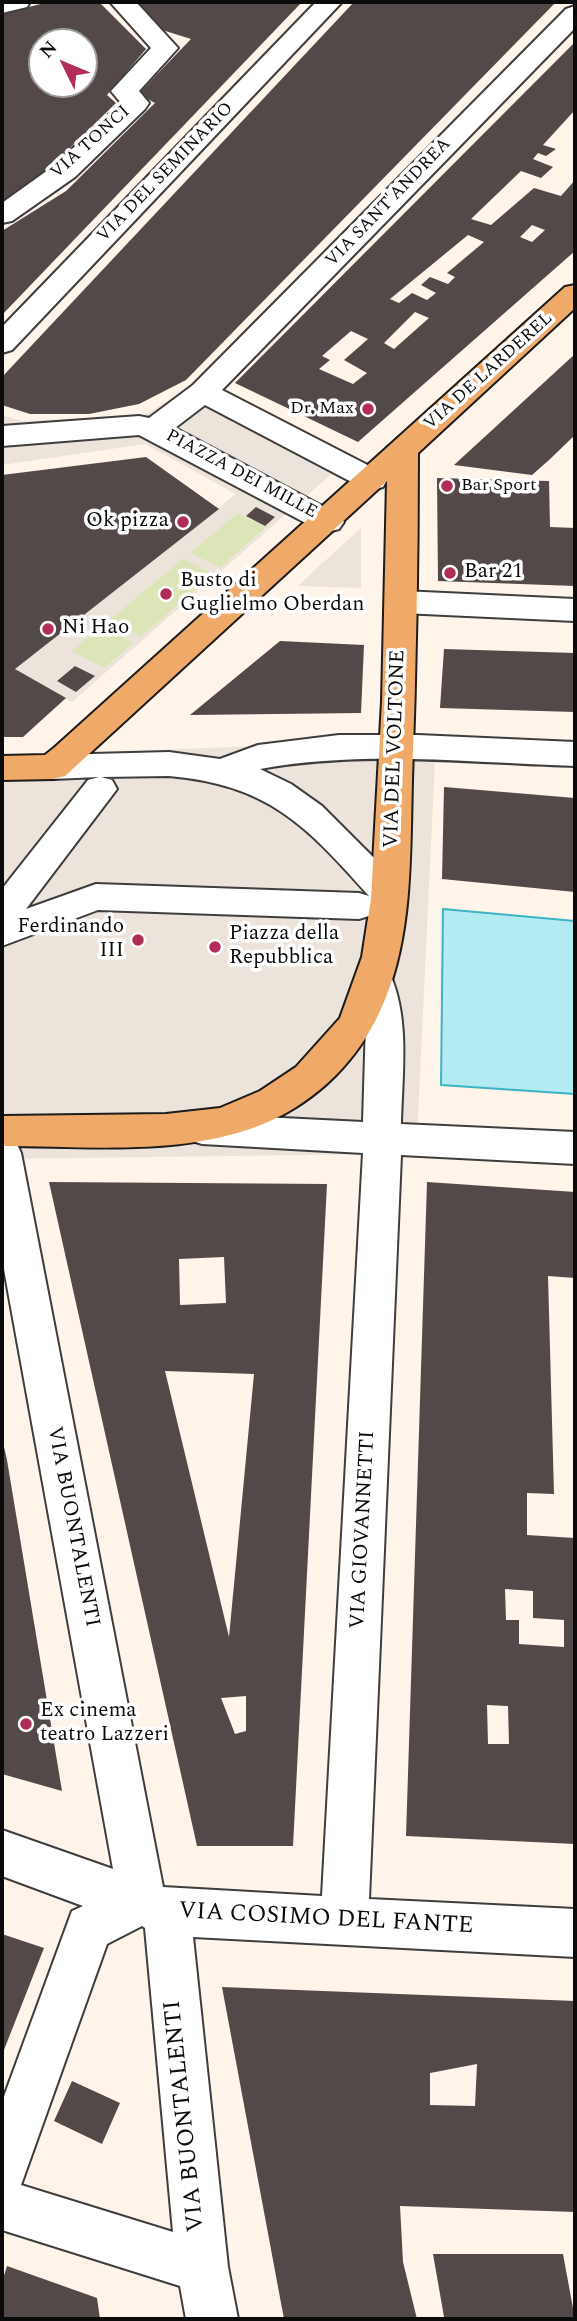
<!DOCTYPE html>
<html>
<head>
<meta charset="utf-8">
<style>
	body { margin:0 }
	#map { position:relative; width:577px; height:2321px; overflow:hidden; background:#fef4ea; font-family:Spectral,serif }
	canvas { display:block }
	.frame { position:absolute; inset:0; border:4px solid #0b0b0b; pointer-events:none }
	.north { position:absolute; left:28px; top:28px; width:70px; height:70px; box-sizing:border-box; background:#fff; border:2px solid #9d9d9d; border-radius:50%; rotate:313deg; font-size:19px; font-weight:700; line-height:28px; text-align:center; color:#0b0b0b }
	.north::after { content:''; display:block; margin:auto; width:24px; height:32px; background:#b12d58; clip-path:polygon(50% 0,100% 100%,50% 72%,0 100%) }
</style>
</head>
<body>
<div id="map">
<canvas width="577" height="2321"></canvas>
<div class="frame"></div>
<div class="north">N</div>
</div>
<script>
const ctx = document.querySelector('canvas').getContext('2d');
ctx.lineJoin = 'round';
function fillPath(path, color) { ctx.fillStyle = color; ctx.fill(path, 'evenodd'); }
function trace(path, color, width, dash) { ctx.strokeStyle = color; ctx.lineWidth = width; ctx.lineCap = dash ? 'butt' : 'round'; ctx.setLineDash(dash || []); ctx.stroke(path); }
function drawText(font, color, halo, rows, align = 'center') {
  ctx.font = font + ' Spectral,serif'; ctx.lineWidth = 7; ctx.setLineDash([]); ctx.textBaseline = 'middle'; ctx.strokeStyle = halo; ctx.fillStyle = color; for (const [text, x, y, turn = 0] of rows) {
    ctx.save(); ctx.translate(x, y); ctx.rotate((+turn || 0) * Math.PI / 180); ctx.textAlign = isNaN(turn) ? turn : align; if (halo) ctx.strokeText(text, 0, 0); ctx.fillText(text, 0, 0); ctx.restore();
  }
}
fillPath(new Path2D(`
	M237 513 267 527 220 568 189 553Z
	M183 558 214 574 141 637 109 620Z
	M102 625 134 643 104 669 71 651Z`), '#dbe5b7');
fillPath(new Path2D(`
	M201 380 343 464 72 702 15 669 236 494 145 444 2 465V415L22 421 143 416ZM237 513 267 528 220 568 190 553ZM183 558 214 574 141 637 109 620ZM102 625 133 643 104 668 72 651ZM75 666 94 677 76 692 58 681Z
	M361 528V588L298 586 316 569Z
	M436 739 416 1158 382 1154 2 1159V756Z`), '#ece3db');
const water = new Path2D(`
	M443 909 575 921V1094L441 1085Z`);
fillPath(water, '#b2ebf1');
trace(water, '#3eb3c3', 2);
fillPath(new Path2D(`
	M48 2H99L146 49 107 95 116 103 30 187 2 205V14ZM42 42H84V84H42Z
	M135 2H302L2 315V231L66 191 155 103 138 94 191 39 159 29Z
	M354 2H556L186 380 139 404 89 414H30L2 405V377Z
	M575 42V110L543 145 556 149 546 156 538 153 533 159 553 167 541 178 521 171 471 219 491 225 534 188 561 196 575 180V251L358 442 235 383ZM532 225 545 230 532 242 520 237ZM468 235 484 242 447 273 455 277 448 284 430 277 421 285 436 293 427 300 412 293 399 303 390 299ZM415 312 429 318 394 349 384 343ZM351 331 368 339 344 360 367 373 353 384 319 369 330 360 322 356Z
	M575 354V435L549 460 532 475 454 465Z
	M146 457 219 509 15 669 66 698 23 737H2V475Z
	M437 478 549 481 550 527 575 528V586L438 581Z
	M256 507 275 517 265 526 246 516Z
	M280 641 364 645 361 713 190 715Z
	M444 649 575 653V712L440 708Z
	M75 666 95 676 76 692 57 681Z
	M444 787 575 798V892L442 879Z
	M49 1182 327 1184 293 1846H197ZM224 1257 226 1303 180 1305 179 1259ZM165 1371 254 1374 229 1637ZM246 1696V1731L235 1734 221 1698Z
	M427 1182 575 1192V1278L548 1276 554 1494 527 1493V1535L575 1538V1844L406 1836ZM505 1589 533 1591V1618L564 1620V1647L519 1644V1620H506ZM487 1705 508 1706 509 1744H488Z
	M2 1438 7 1460 62 1791 2 1774Z
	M2 1934 44 1948 2 2055Z
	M222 1987 575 2001V2212L400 2206 403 2262 417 2319H284ZM477 2064 475 2106 430 2105V2073Z
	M72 2081 120 2103 102 2144 54 2121Z
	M433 2254H563L575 2319 444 2317Z
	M7 2266 97 2298 100 2319H2V2282Z`), '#534948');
const minor = new Path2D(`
	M2 2H30L27 7 2 13Z
	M110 2H136L178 48 139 91 149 103 145 109 75 177 12 221 2 223V203L55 165 121 103 111 91 151 48Z
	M316 2H342L12 350 2 353V327Z
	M575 6V28L222 390 383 473 387 480 383 487 372 490 361 487 205 405 175 428 339 515 344 522 339 529 328 532 317 529 139 435 2 446V426L139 416 149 418 193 385 566 9Z
	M402 591 575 599V621L402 613 391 610 386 602 391 594Z
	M339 735H418L575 742V766C470 763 365 750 260 769L291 784 322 806 402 886 407 895 402 904 389 908 375 903 377 906 372 915 359 919 98 910 2 946V889L88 780 99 777 53 779 41 776 36 767 41 758 53 755 169 752 220 759 258 745ZM169 776C268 785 305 824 369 896L359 893 96 884 26 909 117 789 112 780 101 777Z
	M374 964 387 968C411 1014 402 1074 401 1124L575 1132V1164L401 1155 369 1899 575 1909V1957L193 1937 228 2267 238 2319H186L180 2286 2 2230V2102L72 1911 83 1906 2 1876V1830L113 1869 2 1258V1137L16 1142 21 1153 163 1887 322 1896 363 1153 202 1144 189 1140 183 1129 189 1118 202 1114 363 1122 366 1022 356 978 361 968ZM142 1926 145 1928 173 2232 21 2185 107 1944Z`);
const major = new Path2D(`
	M575 285V308L418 453C418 562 416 671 412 780 410 855 413 939 381 1009 358 1060 319 1099 268 1122 188 1157 87 1146 2 1146V1116L166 1114 220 1108 260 1091 296 1067 340 1018 362 957 371 899 382 701 387 481 65 776 53 779 2 780V756L45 755 55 747 565 287Z`);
trace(minor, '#3e3e3e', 4);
trace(major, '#1c1c1c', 4);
fillPath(minor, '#fff');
fillPath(major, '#efa968');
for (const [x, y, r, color] of [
	[368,409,7,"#b12d58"],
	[447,486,7,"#b12d58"],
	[183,522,7,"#b12d58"],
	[450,573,7,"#b12d58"],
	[166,594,7,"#b12d58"],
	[48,629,7,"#b12d58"],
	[138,940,7,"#b12d58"],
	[215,947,7,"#b12d58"],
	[26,1724,7,"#b12d58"]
]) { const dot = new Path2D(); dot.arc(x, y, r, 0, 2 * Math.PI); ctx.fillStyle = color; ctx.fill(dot); trace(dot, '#fff', 2.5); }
drawText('18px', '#0b0b0b', '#fff', [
	["VIA TONCI",91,143,-42],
	["VIA DEL SEMINARIO",166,173,-46],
	["VIA SANT'ANDREA",389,203,-46],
	["VIA DE LARDEREL",489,372,-42],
	["PIAZZA DEI MILLE",241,475,28]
]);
drawText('18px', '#0b0b0b', '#fff', [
	["Dr. Max",354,409],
	["Bar Sport",461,486,"left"]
], 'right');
drawText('21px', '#0b0b0b', '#fff', [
	["Ok pizza",169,522,"right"],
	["Bar 21",464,573],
	["Busto di",180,582],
	["Guglielmo Oberdan",180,606],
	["Ni Hao",62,629],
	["Ferdinando",124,928,"right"],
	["III",124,952,"right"],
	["Piazza della",229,935],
	["Repubblica",229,959],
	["Ex cinema",40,1712],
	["teatro Lazzeri",40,1736]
], 'left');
drawText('21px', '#0b0b0b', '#fff', [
	["VIA DEL VOLTONE",396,749,-88],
	["VIA BUONTALENTI",72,1527,79],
	["VIA GIOVANNETTI",364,1530,-87]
]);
drawText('24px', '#0b0b0b', '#fff', [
	["VIA COSIMO DEL FANTE",326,1920,3],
	["VIA BUONTALENTI",186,2116,-96]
]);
</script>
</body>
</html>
